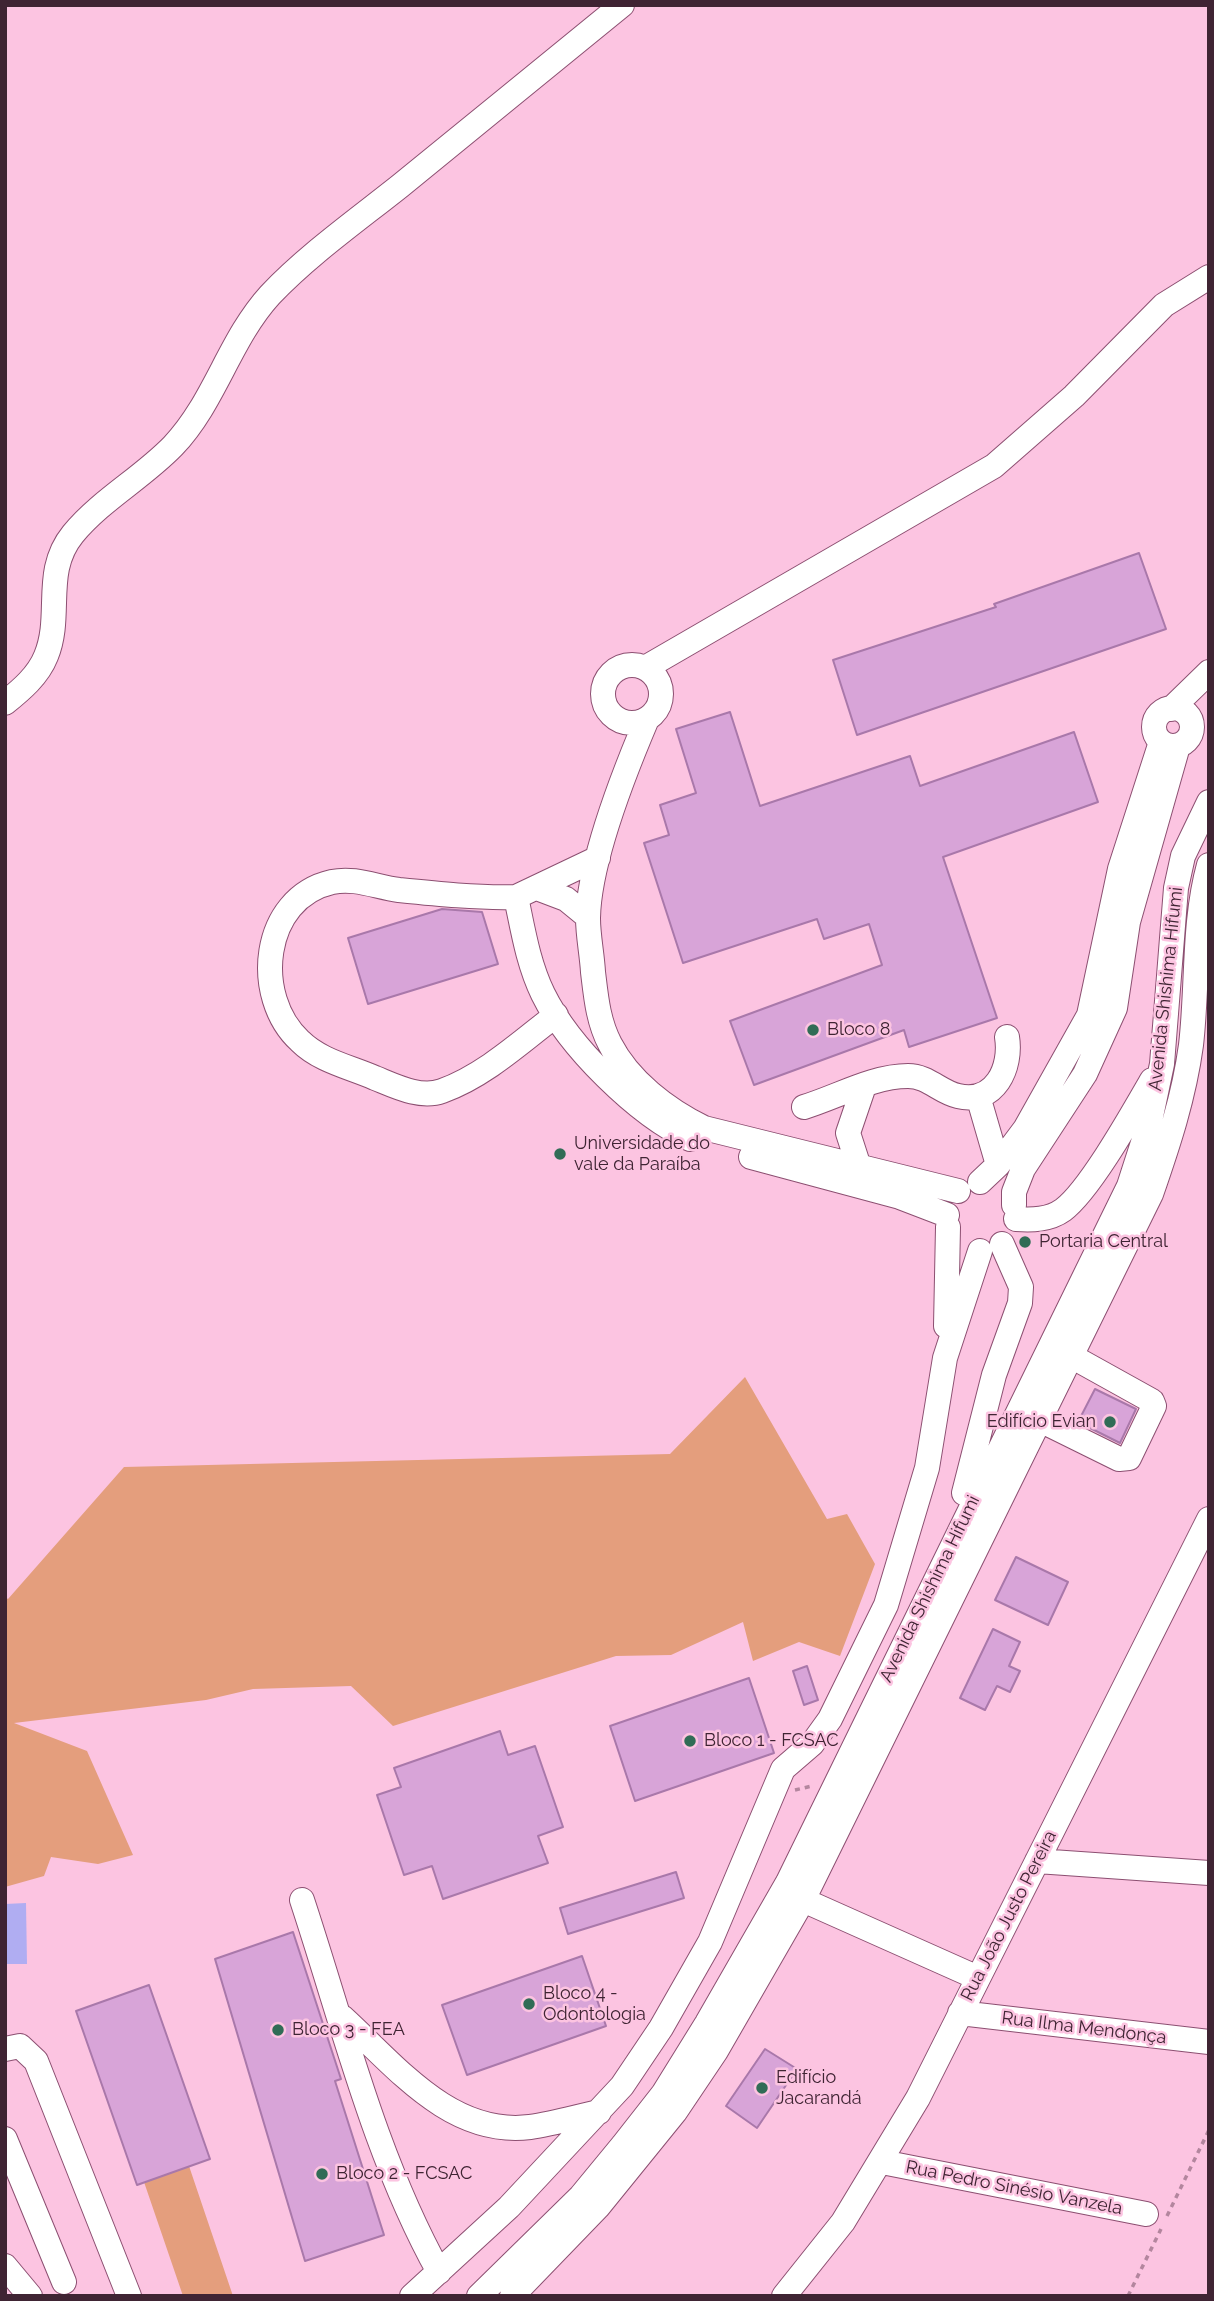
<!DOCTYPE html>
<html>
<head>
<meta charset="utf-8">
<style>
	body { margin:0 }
	#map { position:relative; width:1214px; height:2301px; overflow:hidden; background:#fcc4e1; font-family:Raleway,sans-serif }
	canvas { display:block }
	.frame { position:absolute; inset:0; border:7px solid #3f2433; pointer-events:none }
</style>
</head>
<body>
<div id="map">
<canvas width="1214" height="2301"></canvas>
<div class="frame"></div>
</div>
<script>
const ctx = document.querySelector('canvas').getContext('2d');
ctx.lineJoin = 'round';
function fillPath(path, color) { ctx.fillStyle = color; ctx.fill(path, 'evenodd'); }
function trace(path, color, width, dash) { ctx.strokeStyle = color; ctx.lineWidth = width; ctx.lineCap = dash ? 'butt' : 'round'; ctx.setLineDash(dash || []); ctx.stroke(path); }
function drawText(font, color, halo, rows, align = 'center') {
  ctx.font = font + ' Raleway,sans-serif'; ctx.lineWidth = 5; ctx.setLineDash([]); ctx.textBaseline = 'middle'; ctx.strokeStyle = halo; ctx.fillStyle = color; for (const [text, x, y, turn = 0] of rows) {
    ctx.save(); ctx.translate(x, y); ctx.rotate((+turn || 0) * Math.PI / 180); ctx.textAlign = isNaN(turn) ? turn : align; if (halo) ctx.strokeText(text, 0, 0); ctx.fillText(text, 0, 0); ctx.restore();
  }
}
fillPath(new Path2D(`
	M745 1377 827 1519 847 1514 875 1564 840 1656 799 1642 753 1661 743 1622 671 1655 616 1656 393 1726 351 1686 253 1689 206 1700 14 1723 87 1751 133 1855 98 1864 51 1857 44 1876 5 1887V1597L8 1599 124 1467 670 1454Z
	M189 2166 233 2296H183L144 2182Z`), '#e49e7d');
fillPath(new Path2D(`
	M26 1903 27 1964H5V1904Z`), '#b0adf2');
const building = new Path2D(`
	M1139 553 1166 629 857 735 833 660 996 607 994 604Z
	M730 712 760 806 910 756 920 786 1074 732 1098 802 943 857 997 1018 909 1047 904 1030 754 1085 730 1021 882 965 869 924 824 939 817 919 683 963 644 843 669 835 660 805 696 793 676 729Z
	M442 909 482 912 498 964 368 1004 348 938Z
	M1095 1389 1136 1409 1120 1443 1078 1422Z
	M1016 1557 1068 1582 1048 1625 995 1600Z
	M993 1629 1020 1642 1009 1666 1020 1671 1010 1692 997 1686 985 1710 960 1698Z
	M807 1666 818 1700 804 1705 793 1671Z
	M749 1678 774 1753 635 1801 610 1726Z
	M500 1731 508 1755 535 1746 563 1827 538 1836 548 1863 443 1899 432 1866 404 1875 377 1795 401 1787 394 1768Z
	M676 1872 684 1898 568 1934 560 1908Z
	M293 1932 341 2079 335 2081 384 2235 305 2261 215 1959Z
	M582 1956 606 2026 467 2075 442 2005Z
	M149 1985 210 2159 137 2185 76 2011Z
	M765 2049 797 2069 757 2128 726 2106Z`);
fillPath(building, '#d8a4d8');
trace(building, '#a978aa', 2);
const minor = new Path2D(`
	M603 694a29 29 0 1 1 58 0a29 29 0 1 1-58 0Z
	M645 668 994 466 1074 396 1164 305 1209 277
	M5 703C21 690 38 676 46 656 63 615 42 572 73 534 101 500 142 478 173 446 215 402 229 340 270 295 308 255 356 221 400 186 474 126 548 65 622 5
	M1154 727a19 19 0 1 1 38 0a19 19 0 1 1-38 0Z
	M1171 709 1209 672
	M647 719C624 773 589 861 588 918 588 936 592 954 593 972 596 997 598 1021 610 1044 629 1081 667 1110 704 1128L958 1191
	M598 858 516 897C523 930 528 963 543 994 569 1047 637 1114 690 1139
	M537 888 566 899 588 917
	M516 897C477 898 438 894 399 890 376 887 355 877 332 882 261 898 252 997 300 1041 320 1061 350 1067 375 1078 395 1086 420 1099 442 1091 484 1076 521 1042 556 1015
	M978 1096 998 1165
	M804 1107C837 1097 873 1076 908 1076 928 1076 940 1092 958 1096 995 1105 1012 1067 1007 1037
	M751 1157 900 1197 947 1215
	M859 1167 848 1133 864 1086
	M980 1182 998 1165 1025 1129 1089 1015 1120 869 1161 742
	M1014 1205V1192L1023 1169 1085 1074 1115 1008 1128 922 1178 746
	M1016 1219C1032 1220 1049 1220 1063 1210 1090 1190 1134 1111 1152 1080
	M946 1326 948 1227
	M1040 1420 1119 1459 1129 1458 1154 1406 1152 1401 1071 1356
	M964 1493 994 1375 1020 1303 1021 1287 1002 1244
	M1037 1861 1209 1873
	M302 1900C343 2024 375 2157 439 2272
	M803 1900 978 1978
	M960 2013 1209 2042
	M342 2017C395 2065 450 2137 530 2127 553 2124 576 2117 599 2112
	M5 2049 20 2046 36 2061 129 2296
	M5 2139 64 2282
	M882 2162 1146 2214
	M5 2266 30 2296
	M412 2296 509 2207 622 2086 661 2028 710 1942 783 1769 812 1744 830 1719 886 1605 927 1468 945 1358 980 1251
	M479 2296 581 2196 623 2145 663 2094 707 2023 788 1882 1129 1186 1150 1121 1162 1064 1176 888 1183 856 1209 802
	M512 2296 598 2207 675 2112 716 2051 803 1900 1151 1194C1168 1145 1184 1097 1191 1045 1198 985 1193 923 1209 865
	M784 2296 843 2222 918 2098 1209 1519`);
trace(minor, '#8c4f71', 26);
trace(new Path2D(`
	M795 1790 812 1786
	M1167 2216 1209 2130
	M1128 2296 1161 2229`), '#b3869e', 3.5, [5, 5]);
trace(minor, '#fff', 24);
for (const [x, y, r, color] of [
	[813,1030,7,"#316c56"],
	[560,1154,7,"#316c56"],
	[1025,1242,7,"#316c56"],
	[1110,1422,7,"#316c56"],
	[690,1741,7,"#316c56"],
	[529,2004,7,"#316c56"],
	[278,2030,7,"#316c56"],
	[762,2088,7,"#316c56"],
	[322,2174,7,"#316c56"]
]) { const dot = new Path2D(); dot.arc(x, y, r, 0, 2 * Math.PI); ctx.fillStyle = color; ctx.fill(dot); trace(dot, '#fcc4e1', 2.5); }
drawText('18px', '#3f2433', '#fcc4e1', [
	["Avenida Shishima Hifumi",1166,989,-84],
	["Avenida Shishima Hifumi",930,1589,-64],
	["Rua João Justo Pereira",1009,1916,-63],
	["Rua Ilma Mendonça",1084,2028,7],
	["Rua Pedro Sinésio Vanzela",1014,2188,11]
]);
drawText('18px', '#3f2433', '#fcc4e1', [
	["Bloco 8",827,1030],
	["Universidade do",574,1144],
	["vale da Paraíba",574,1165],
	["Portaria Central",1039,1242],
	["Edifício Evian",1096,1422,"right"],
	["Bloco 1 - FCSAC",704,1741],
	["Bloco 4 -",543,1994],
	["Odontologia",543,2015],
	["Bloco 3 - FEA",292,2030],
	["Edifício",776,2078],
	["Jacarandá",776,2099],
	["Bloco 2 - FCSAC",336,2174]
], 'left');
</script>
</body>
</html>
